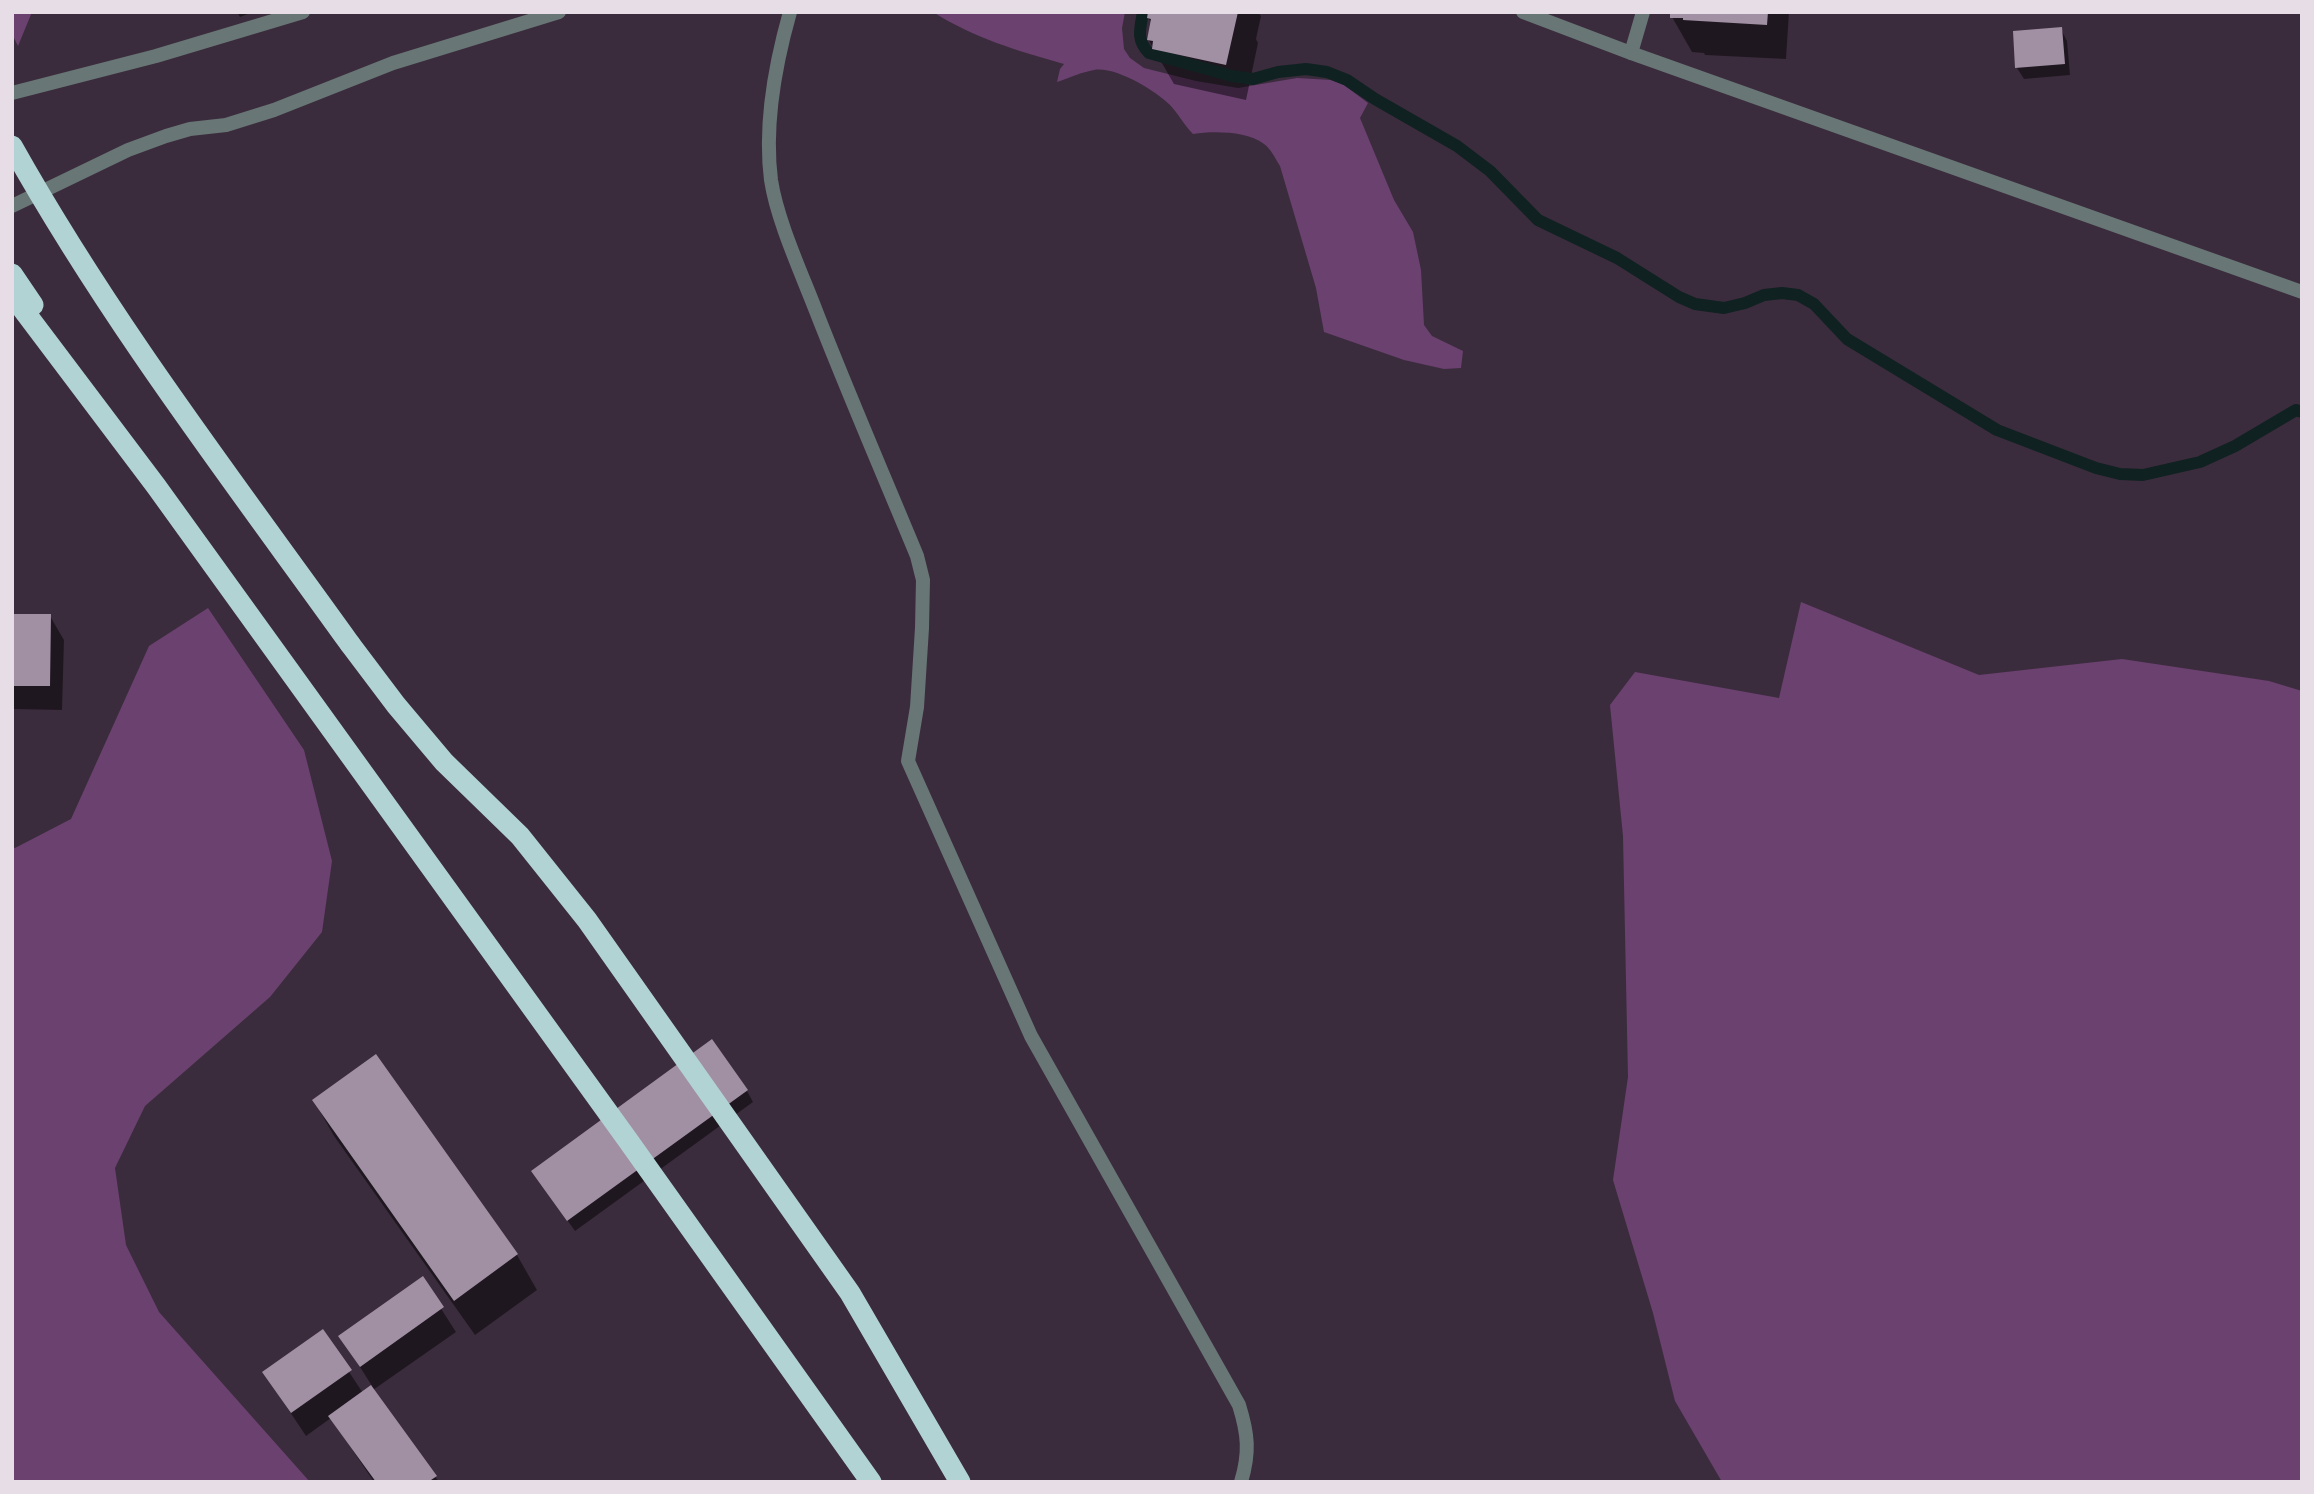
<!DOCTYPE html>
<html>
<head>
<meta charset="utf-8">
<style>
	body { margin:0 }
	#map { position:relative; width:2314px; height:1494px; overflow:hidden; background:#3b2c3d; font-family:"Roboto Condensed",sans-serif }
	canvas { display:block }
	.frame { position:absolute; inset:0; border:14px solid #e7dde7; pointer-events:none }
</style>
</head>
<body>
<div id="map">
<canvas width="2314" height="1494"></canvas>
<div class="frame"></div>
</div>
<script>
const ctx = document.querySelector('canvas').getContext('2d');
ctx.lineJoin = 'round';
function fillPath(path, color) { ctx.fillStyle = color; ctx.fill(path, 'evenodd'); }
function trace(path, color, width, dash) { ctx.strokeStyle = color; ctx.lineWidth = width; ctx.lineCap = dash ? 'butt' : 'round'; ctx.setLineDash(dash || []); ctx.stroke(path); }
fillPath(new Path2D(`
	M12 12H32L18 46 12 34Z
	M933 12H1125L1122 28 1124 49 1130 58 1144 68 1196 81 1238 88 1297 78 1331 80 1344 85 1368 103 1360 118 1394 200 1413 232 1421 270 1424 325 1432 336 1463 351 1461 368 1444 369 1404 360 1324 332 1316 288 1280 166C1275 158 1271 149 1264 144 1246 131 1214 131 1193 134 1184 125 1178 113 1169 104 1154 90 1115 66 1094 70 1082 72 1069 78 1057 82L1060 69 1064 64C1018 51 974 38 933 12Z
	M1801 602 1979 675 2122 659 2269 681 2302 691V1482H1722L1675 1401 1653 1313 1613 1180 1628 1077 1623 836 1610 705 1635 672 1779 698Z
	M208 608 304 750 332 861 322 932 270 997 145 1106 115 1168 126 1245 159 1312 310 1482H12V847L15 848 71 819 149 646Z`), '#6b4170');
fillPath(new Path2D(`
	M237 12H253L240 17Z
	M1150 12H1258L1261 16 1256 39 1258 43 1246 100 1174 84 1148 39 1152 23 1148 18Z
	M1672 12H1789L1786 59 1705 55 1704 53 1692 52 1672 17Z
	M2061 29 2067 41 2070 75 2024 79 2017 68Z
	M12 616H50L64 640 62 710 12 709Z
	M376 1056 517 1255 537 1290 475 1335 334 1136 314 1101Z
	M747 1091 753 1102 575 1231 540 1182Z
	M422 1279 456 1332 373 1390 439 1482H374L331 1418 306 1436 264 1373 322 1331 363 1393 372 1386 341 1337Z`), '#0007');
trace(new Path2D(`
	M1143 12C1140 29 1136 40 1149 53L1232 76 1253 79 1278 72 1306 69 1327 72 1347 80 1375 99 1457 146 1490 171 1538 220 1617 258 1679 297 1695 304 1724 308 1745 303 1764 295 1782 293 1798 295 1814 304 1847 339 1997 430 2096 468 2120 474 2143 475 2200 462 2235 446 2296 410 2302 412`), '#102121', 12);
fillPath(new Path2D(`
	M1148 12H1238L1226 65 1152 49 1153 41 1147 40 1151 19 1147 18Z
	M1670 12H1768L1767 25 1683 20V18H1670Z
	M2062 27 2065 64 2015 68 2013 31Z
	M12 614H51L50 686H12Z
	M712 1039 748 1090 567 1221 531 1171Z
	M376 1054 518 1254 454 1301 312 1100Z
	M423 1276 444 1307 360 1367 338 1336Z
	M323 1329 352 1370 291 1413 262 1372Z
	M371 1385 437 1476 428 1482H376L328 1416Z`), '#a18fa3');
trace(new Path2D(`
	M790 12C775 65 764 125 771 180 777 220 801 272 816 311 848 393 883 474 917 556L923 580 922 628 917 707 908 761 1031 1036 1239 1405C1248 1434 1250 1452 1241 1482
	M1631 53 1643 12
	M12 206 128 150 166 136 190 129 226 125 274 110 393 63 559 12`), '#687676', 14);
trace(new Path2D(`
	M1523 12 1631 53 2302 292
	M12 93 156 56 303 12`), '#687676', 14);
trace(new Path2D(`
	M12 274 33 305
	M12 295 156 486 627 1139 871 1482
	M350 644 396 705 444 762 520 836 587 920 850 1293 960 1482`), '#b2d3d4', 21);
trace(new Path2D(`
	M12 146C110 321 233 481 350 644`), '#b2d3d4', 21);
</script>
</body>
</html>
